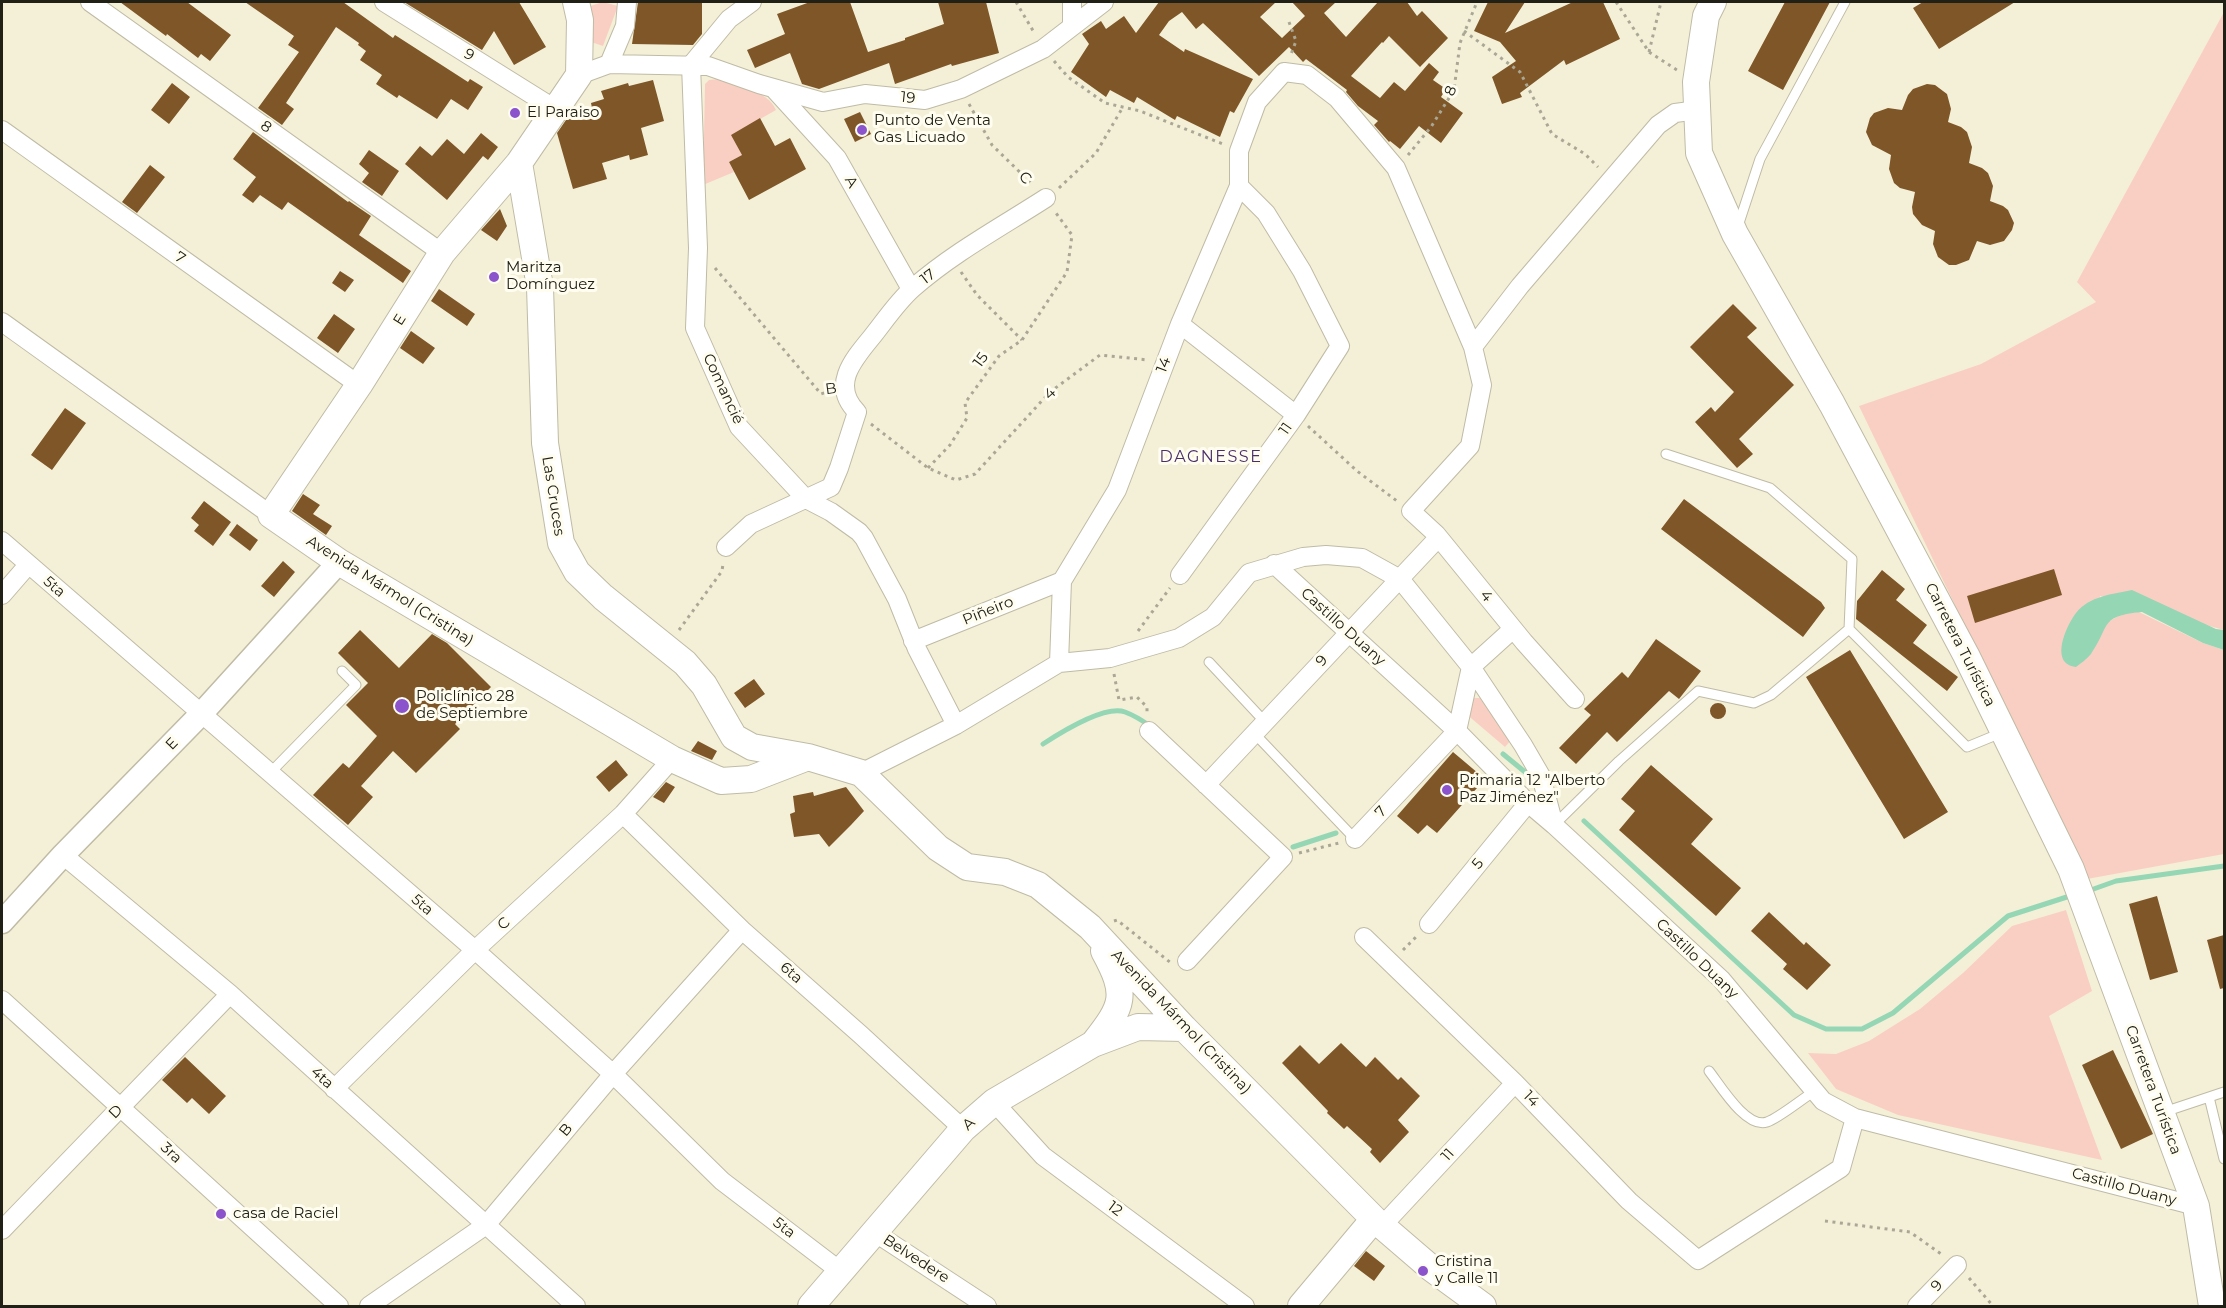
<!DOCTYPE html>
<html>
<head>
<meta charset="utf-8">
<style>
	body { margin:0 }
	#map { position:relative; width:2226px; height:1308px; overflow:hidden; background:#f4f0d8; font-family:Montserrat,sans-serif }
	canvas { display:block }
	.frame { position:absolute; inset:0; border:3px solid #212017; pointer-events:none }
</style>
</head>
<body>
<div id="map">
<canvas width="2226" height="1308"></canvas>
<div class="frame"></div>
</div>
<script>
const ctx = document.querySelector('canvas').getContext('2d');
ctx.lineJoin = 'round';
function fillPath(path, color) { ctx.fillStyle = color; ctx.fill(path, 'evenodd'); }
function trace(path, color, width, dash) { ctx.strokeStyle = color; ctx.lineWidth = width; ctx.lineCap = dash ? 'butt' : 'round'; ctx.setLineDash(dash || []); ctx.stroke(path); }
function drawText(font, color, halo, rows, align = 'center') {
  ctx.font = font + ' Montserrat,sans-serif'; ctx.lineWidth = 6; ctx.setLineDash([]); ctx.textBaseline = 'middle'; ctx.strokeStyle = halo; ctx.fillStyle = color; for (const [text, x, y, turn = 0] of rows) {
    ctx.save(); ctx.translate(x, y); ctx.rotate((+turn || 0) * Math.PI / 180); ctx.textAlign = isNaN(turn) ? turn : align; if (halo) ctx.strokeText(text, 0, 0); ctx.fillText(text, 0, 0); ctx.restore();
  }
}
fillPath(new Path2D(`
	M603 2 618 6 603 46 588 41 587 7Z
	M2224 12V630L2100 596 2090 655 2106 623 2122 614 2139 612 2203 643 2224 650V854L2087 879 1859 406 1981 364 2096 302 2077 282Z
	M718 79C736 86 768 90 776 110L732 135 742 155 729 162 734 172 703 185 705 84 709 80Z
	M1474 698H1480L1513 738 1505 747 1465 713 1470 700Z
	M2066 910 2092 991 2049 1016 2102 1160 1898 1115 1836 1089 1808 1053 1836 1054 1869 1041 1920 1009 1963 973 2012 926Z`), '#facfc3');
fillPath(new Path2D(`
	M2132 590 2216 629 2224 630V650L2203 643 2142 612C2099 616 2111 625 2091 654 2087 659 2081 663 2076 667 2049 664 2066 626 2076 613 2089 596 2113 594 2132 590Z`), '#95d6b5');
trace(new Path2D(`
	M1043 744C1060 733 1105 705 1125 712 1133 715 1143 721 1150 726
	M1503 754 1536 781
	M1584 821 1794 1015 1826 1029H1862L1893 1013 2008 916 2073 895
	M1293 847 1336 833
	M2088 891 2116 881 2224 866`), '#95d6b5', 5);
fillPath(new Path2D(`
	M120 2H187L231 35 210 61 201 54 198 58 167 34 166 36Z
	M245 2H343L393 38 395 35 468 82 470 79 483 87 468 110 451 99 437 119 399 95 397 98 376 84 382 75 360 60 366 51 358 45 359 43 336 27 286 103 294 109 282 125 258 108 299 52 288 45 294 36Z
	M404 2H519L546 47 514 65 494 31 482 50Z
	M638 2H702V34L693 45 632 44Z
	M810 2H850L868 52 905 40V38L944 24 938 2H986L999 53 952 66 951 64 895 84 889 63 819 89 802 84 790 53 755 68 747 50 785 34 777 14Z
	M1159 2H1276L1260 17 1282 38 1305 16 1292 2H1336L1324 13 1346 37 1378 2H1407L1417 16 1422 11 1448 38 1420 67 1389 36 1383 43 1382 42 1351 76 1380 98 1394 82 1405 91 1429 63 1439 72 1433 80 1446 89 1441 97 1463 113 1441 143 1419 126 1400 149 1390 141 1389 142 1374 125 1378 121 1358 106 1346 92 1347 90 1306 59 1303 62 1289 47 1259 76 1203 23 1196 29 1182 12 1169 21 1159 35 1184 52 1185 49 1253 79 1234 113 1230 111 1220 137 1177 116 1175 120 1137 97 1134 103 1110 90 1106 97 1071 72 1089 44 1082 34 1101 21 1106 29 1124 16 1136 33Z
	M1488 2H1525L1505 33 1573 2H1603L1620 39 1566 65 1564 60 1520 93 1522 97 1502 104 1492 77 1516 61 1500 42 1474 31Z
	M1785 2H1830L1783 90 1748 71Z
	M1923 2H2015L1939 49 1913 8Z
	M653 80 664 121 641 128 648 155 630 160 629 155 602 163 607 179 573 189 557 133 566 120 577 117 576 113 592 108 591 103 604 99 601 91 628 83 629 86Z
	M172 83 190 97 169 124 151 110Z
	M1927 84 1935 85 1947 94 1951 109 1948 122 1961 127 1967 132 1972 147 1969 163 1982 168 1988 173 1993 186 1990 201 2003 206 2008 210 2014 223 2012 230 2004 241 1990 245 1977 241 1969 260 1956 265H1949L1938 257 1933 244 1935 231 1922 225 1913 214 1912 207 1915 192 1900 188 1894 183 1889 169 1891 155 1872 145 1866 132 1870 118 1874 113 1888 108 1902 110 1908 95 1913 89Z
	M860 112 871 134 855 142 844 119Z
	M760 118 775 146 790 138 806 169 749 200 729 162 742 155 731 135Z
	M253 132 348 202 349 201 371 216 359 235 411 271 403 283 288 202 282 210 260 195 253 203 242 195 256 177 233 159Z
	M481 133 498 147 488 160 483 156 447 200 405 164 420 146 432 156 447 139 464 154Z
	M369 150 399 171 382 196 362 182 369 173 359 164Z
	M150 165 165 177 137 213 122 202Z
	M500 209 507 226 497 241 481 230Z
	M340 271 354 280 345 292 332 283Z
	M439 289 475 314 467 326 431 301Z
	M1733 304 1757 328 1747 337 1794 385 1739 439 1753 454 1737 468 1695 422 1711 407 1715 412 1734 392 1690 347Z
	M334 314 355 329 338 353 317 338Z
	M411 331 435 348 423 364 400 348Z
	M65 408 86 423 52 470 31 455Z
	M303 494 320 505 313 514 332 526 326 535 292 511Z
	M1684 499 1821 602 1825 608 1803 637 1661 529Z
	M204 501 231 522 213 546 194 531 199 525 191 518Z
	M237 524 258 540 250 551 229 535Z
	M283 561 295 572 274 597 261 586Z
	M2054 569 2062 595 1975 623 1967 596Z
	M1882 570 1905 589 1896 600 1927 625 1913 643 1958 677 1947 691 1856 619 1857 601Z
	M360 630 399 668 432 634 447 643 491 687 455 724 460 729 416 773 393 751 361 786 373 797 348 825 313 795 343 763 349 768 377 736 346 705 368 683 338 653Z
	M1656 639 1701 671 1679 699 1669 691 1617 742 1607 732 1576 764 1559 748 1591 715 1584 709 1622 672 1628 678Z
	M1850 650 1948 812 1904 839 1806 677Z
	M754 679 765 694 745 708 734 693Z
	M1710 711a8 8 0 1 1 16 0a8 8 0 1 1-16 0Z
	M698 741 717 751 712 760 691 751Z
	M1453 752 1485 779 1437 833 1427 825 1418 834 1397 816Z
	M616 760 628 775 609 792 596 777Z
	M1651 765 1713 819 1691 844 1741 888 1716 916 1619 830 1635 811 1621 799Z
	M666 782 675 787 664 803 653 797Z
	M846 787 864 811 851 825 829 847 819 834 794 837 790 814 795 812 793 796 813 792 814 796Z
	M2157 896 2178 972 2150 980 2129 904Z
	M1769 912 1804 945 1806 942 1831 965 1807 990 1783 969 1787 964 1751 931Z
	M2224 935V988L2220 989 2207 940Z
	M1341 1043 1366 1067 1375 1057 1398 1080 1401 1077 1420 1096 1398 1120 1409 1132 1380 1163 1370 1152 1372 1149 1347 1126 1344 1129 1327 1113 1328 1111 1282 1063 1300 1045 1319 1064Z
	M2113 1050 2153 1134 2121 1149 2082 1065Z
	M185 1057 226 1096 209 1114 192 1098 187 1103 162 1080Z
	M1366 1251 1385 1266 1374 1281 1354 1266Z`), '#7e5628');
const service = new Path2D(`
	M1738 226 1760 159 1845 2
	M1666 454 1770 488 1852 559 1849 629
	M1209 662 1265 722
	M1255 734 1355 839
	M270 773 356 685 342 671
	M1554 825 1619 761 1698 691 1754 703 1771 695 1849 629 1967 747 2001 733
	M1709 1071C1720 1085 1746 1129 1767 1122 1779 1118 1803 1098 1815 1091
	M2209 1097 2224 1159
	M2164 1112 2224 1092`);
const minor = new Path2D(`
	M90 2 442 253
	M384 2 555 109
	M752 2 729 19 691 65 698 248 695 328 739 427 806 499 831 512 859 532 864 538 897 599 917 649 956 725
	M1072 26V2
	M609 64 625 26 627 2
	M579 75 609 64 708 66 759 84 823 102 865 94 925 100 961 89 1043 49 1104 2
	M774 89 837 158 911 289
	M2 130 359 385
	M2 322 271 515
	M1180 324 1296 415
	M2 541 475 950 613 1074 722 1181 840 1271
	M726 547 751 524 831 487 839 468 857 412C831 386 852 361 871 338 884 322 897 302 913 288 953 253 1001 227 1046 198
	M1274 564 1457 731 1528 803 1554 825 1721 979 1823 1101 1855 1118 2196 1206
	M1180 575 1296 415 1340 346 1302 271 1266 213 1239 186
	M2 595 28 565
	M913 641 1062 581
	M1059 663 1062 581 1117 490 1180 324 1239 186V151L1257 102 1284 72 1307 75 1337 98 1396 168 1473 347
	M1575 699 1524 642 1436 534 1411 511 1470 446 1482 385 1473 347 1520 286 1658 125 1675 113 1698 110
	M1149 731 1283 857 1187 961
	M861 773 956 725 1059 663 1110 658 1179 638 1213 617 1249 573 1303 557 1326 555 1362 558 1400 579 1471 667 1523 745 1541 776 1554 825
	M1206 785 1438 538
	M623 814 742 930 861 1035 963 1129
	M1355 839 1457 731 1471 667 1513 629
	M63 855 230 994 576 1306
	M1429 924 1528 803
	M1364 937 1515 1083 1629 1201 1698 1260 1841 1168 1855 1118
	M2 1000 339 1306
	M334 1089 475 950 623 814 672 759
	M994 1102 1043 1156 1245 1306
	M1382 1226 1515 1083
	M2 1230 230 994
	M874 1232 987 1306
	M369 1306 486 1225 613 1074 742 930
	M1917 1306 1957 1265`);
const tertiary = new Path2D(`
	M2 922 63 855 202 713 339 562`);
const secondary = new Path2D(`
	M576 2 580 20 579 75 519 163 442 253 359 385 271 515 339 562 672 759 721 781 751 779 808 757
	M1713 2 1706 16 1696 82 1699 153 1735 234 1832 404 1966 655 2071 869 2196 1206 2212 1306
	M519 163 540 287 545 443 561 543 577 572 603 597 685 663 704 685 734 737 752 747 808 757 861 773 938 848 967 867 1005 872 1038 885 1090 927 1184 1028 1374 1219 1431 1268 1483 1306
	M1094 1043C1124 1005 1128 995 1104 951
	M811 1306 963 1129 994 1102 1093 1044 1138 1027 1184 1028
	M1301 1306 1374 1219`);
trace(service, '#bfbba5', 11);
trace(minor, '#bfbba5', 20);
trace(tertiary, '#bfbba5', 25);
trace(secondary, '#bfbba5', 28);
trace(new Path2D(`
	M1016 2 1035 34
	M1616 2 1649 52 1677 70
	M1289 22 1296 41 1290 57
	M1464 31 1520 72 1552 134 1585 154 1598 167
	M1649 52 1661 2
	M1054 61 1068 77 1105 103 1140 111 1223 144
	M969 104 992 145 1033 185
	M1408 155 1431 127 1454 90 1460 43 1477 2
	M1059 188 1096 153 1123 107
	M715 268 821 394 830 391
	M961 272 977 295 1022 340
	M871 424 928 468 956 480 975 474 1050 392 1100 355 1148 360
	M1308 426 1357 471 1397 501
	M928 468 950 445 967 418 965 403 999 356 1022 340 1067 272 1072 235 1056 213
	M679 630 722 571 723 564
	M1138 631 1170 588
	M1114 674 1119 700 1137 697 1147 707V714
	M1299 853 1339 843
	M1114 921 1117 920 1171 963
	M1403 950 1417 936
	M1825 1221 1910 1232 1944 1256
	M1969 1278 1993 1306`), '#aaa794', 3, [3, 4.5]);
trace(service, '#fff', 9);
trace(minor, '#fff', 18);
trace(tertiary, '#fff', 22);
trace(secondary, '#fff', 26);
for (const [x, y, r, color] of [
	[515,113,6,"#8b54cc"],
	[862,130,6,"#8b54cc"],
	[494,277,6,"#8b54cc"],
	[402,706,8,"#8b54cc"],
	[1447,790,6,"#8b54cc"],
	[221,1214,6,"#8b54cc"],
	[1423,1271,6,"#8b54cc"]
]) { const dot = new Path2D(); dot.arc(x, y, r, 0, 2 * Math.PI); ctx.fillStyle = color; ctx.fill(dot); trace(dot, '#fffdef', 2); }
drawText('15px', '#212017', '#fffdef', [
	["9",469,55,32],
	["8",1451,91,-68],
	["19",908,98,6],
	["8",266,127,36],
	["C",1025,178,44],
	["A",851,182,61],
	["7",180,258,35],
	["17",928,277,-37],
	["E",400,320,-58],
	["15",981,360,-54],
	["14",1164,365,-69],
	["Comancié",723,389,65],
	["B",831,389,-8],
	["4",1050,394,-43],
	["11",1286,429,-55],
	["Las Cruces",553,496,81],
	["5ta",54,587,41],
	["Avenida Mármol (Cristina)",390,591,32],
	["4",1486,596,51],
	["Piñeiro",988,611,-22],
	["Castillo Duany",1343,627,42],
	["Carretera Turística",1960,645,63],
	["9",1322,661,-47],
	["E",172,744,-46],
	["7",1381,812,-47],
	["5",1478,864,-51],
	["5ta",422,905,41],
	["C",504,924,-43],
	["Castillo Duany",1697,959,44],
	["6ta",791,973,41],
	["Avenida Mármol (Cristina)",1181,1022,46],
	["4ta",322,1078,42],
	["Carretera Turística",2153,1090,70],
	["14",1531,1099,46],
	["D",116,1112,-46],
	["A",969,1124,-43],
	["B",566,1130,-50],
	["3ra",171,1153,43],
	["11",1448,1155,-47],
	["Castillo Duany",2124,1187,15],
	["12",1115,1209,37],
	["5ta",784,1228,37],
	["Belvedere",916,1259,33],
	["9",1937,1286,-46]
]);
drawText('15px', '#212017', '#fffdef', [
	["El Paraiso",527,113],
	["Punto de Venta",874,121],
	["Gas Licuado",874,138],
	["Maritza",506,268],
	["Domínguez",506,285],
	["Policlínico 28",416,697],
	["de Septiembre",416,714],
	["Primaria 12 \"Alberto",1459,781],
	["Paz Jiménez\"",1459,798],
	["casa de Raciel",233,1214],
	["Cristina",1435,1262],
	["y Calle 11",1435,1279]
], 'left');
ctx.letterSpacing = '1.5px';
drawText('16px', '#492f6a', '#fffdef', [
	["DAGNESSE",1211,457]
]);
ctx.letterSpacing = '0px';
</script>
</body>
</html>
